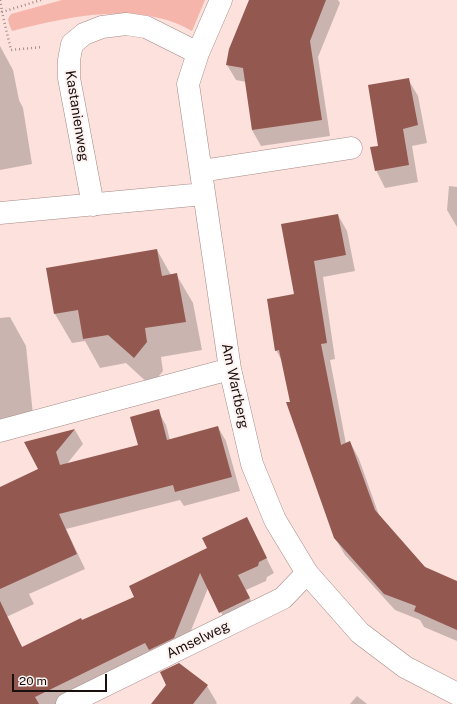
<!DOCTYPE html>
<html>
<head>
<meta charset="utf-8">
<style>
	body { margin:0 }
	#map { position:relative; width:457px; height:704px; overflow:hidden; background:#fde1dd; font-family:"Public Sans",sans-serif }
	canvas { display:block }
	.scale { position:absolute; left:12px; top:674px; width:95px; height:18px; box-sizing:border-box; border:2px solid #19100e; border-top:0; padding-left:5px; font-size:12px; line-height:14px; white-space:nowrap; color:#19100e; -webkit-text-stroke:3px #fef3f1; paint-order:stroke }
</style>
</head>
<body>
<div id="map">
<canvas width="457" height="704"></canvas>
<div class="scale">20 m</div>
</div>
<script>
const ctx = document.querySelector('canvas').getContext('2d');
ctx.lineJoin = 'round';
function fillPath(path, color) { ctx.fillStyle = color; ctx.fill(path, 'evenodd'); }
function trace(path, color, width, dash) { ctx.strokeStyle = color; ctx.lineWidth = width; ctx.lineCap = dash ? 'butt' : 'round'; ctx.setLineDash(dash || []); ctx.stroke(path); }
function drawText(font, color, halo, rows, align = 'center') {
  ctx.font = font + ' "Public Sans",sans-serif'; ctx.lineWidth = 4; ctx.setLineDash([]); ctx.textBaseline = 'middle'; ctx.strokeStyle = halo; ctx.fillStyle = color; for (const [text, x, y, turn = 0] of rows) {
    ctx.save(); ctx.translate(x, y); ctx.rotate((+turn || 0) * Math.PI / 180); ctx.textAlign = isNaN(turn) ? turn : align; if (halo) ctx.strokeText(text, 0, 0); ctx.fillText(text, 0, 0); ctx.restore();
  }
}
fillPath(new Path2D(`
	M62 0H205L192 31C139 0 68 17 12 31L9 24 8 19 11 14Z`), '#f6b5ab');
fillPath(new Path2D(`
	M250 0H338L340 3 318 57 330 136 261 146 252 130 246 82 236 80 227 65Z
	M0 46 13 70 19 100 23 108 32 164 0 170Z
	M408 79 418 96 427 143 412 146 418 182 385 188 376 170 379 146Z
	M449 186 457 187V227L447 210Z
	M338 215 347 231 355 271 323 277 335 359 330 360 346 444 350 442 359 459 380 518 425 567 457 582V641L424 627 420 620 395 610 345 555 335 538 291 402 282 361 276 350 295 295Z
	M157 250 171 275 176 274 193 303 202 350 161 357 163 371 151 386 126 363 100 368 85 341 72 343 55 314Z
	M10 317 26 346 34 425 0 428V318Z
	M158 411 166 425 170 440 218 427 226 441 240 491 184 506 180 500 66 529 85 569 29 594 34 604 0 620V488L40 469 26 443 75 430 83 444 66 465 139 446Z
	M246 518 274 573 267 577 266 581 246 590 257 614 229 627 208 588 182 653 60 704H0V630L10 625 23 648 136 598 208 548Z
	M207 686 217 703 216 704H153Z
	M357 696 367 704H350Z`), '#0003');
fillPath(new Path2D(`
	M249 0H326L310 41 322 120 252 130 243 68 226 65 229 49Z
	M409 78 418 125 403 129 409 165 375 171 370 147 378 146 368 85Z
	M338 214 346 255 314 261 327 343 321 344 341 445 350 441 375 510 425 567 457 581V630L414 611 416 606 384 594 334 538 286 402H290L279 350 275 351 267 299 294 294 281 224Z
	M157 249 162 276 177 273 186 322 145 328 147 342 134 358 108 335 83 339 78 310 54 314 46 268Z
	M159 409 167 440 218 426 232 477 175 492 173 485 59 514 77 554 0 589V487L38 469 24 442 75 429 56 452 60 465 138 445 130 417Z
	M247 517 267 558 259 562 258 566 238 575 250 598 219 613 200 573 174 638 149 650 145 643 35 697 39 704H0V601L22 647 81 618 82 620 134 597 129 586 207 548 202 538Z
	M179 663 208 685 193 704H151L166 685 160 672Z`), '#935850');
const minor = new Path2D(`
	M221 0 198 53 188 84 230 369 252 464 275 520 307 573 360 633 405 667 457 694
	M201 171 351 148
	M93 205 69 78V60L72 44 84 34 102 27 126 24 146 27 198 53
	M0 213 204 194
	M0 431 230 369
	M67 704 283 598 307 573`);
trace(minor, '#a48a86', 23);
trace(new Path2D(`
	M0 0 2 11
	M41 0 2 12 11 50 43 47`), '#a08c88', 2.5, [1, 3]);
trace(minor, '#fff', 22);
drawText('14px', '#19100e', '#fef3f1', [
	["Kastanienweg",77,116,81],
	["Am Wartberg",235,386,78],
	["Amselweg",198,640,-26]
]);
</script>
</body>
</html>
